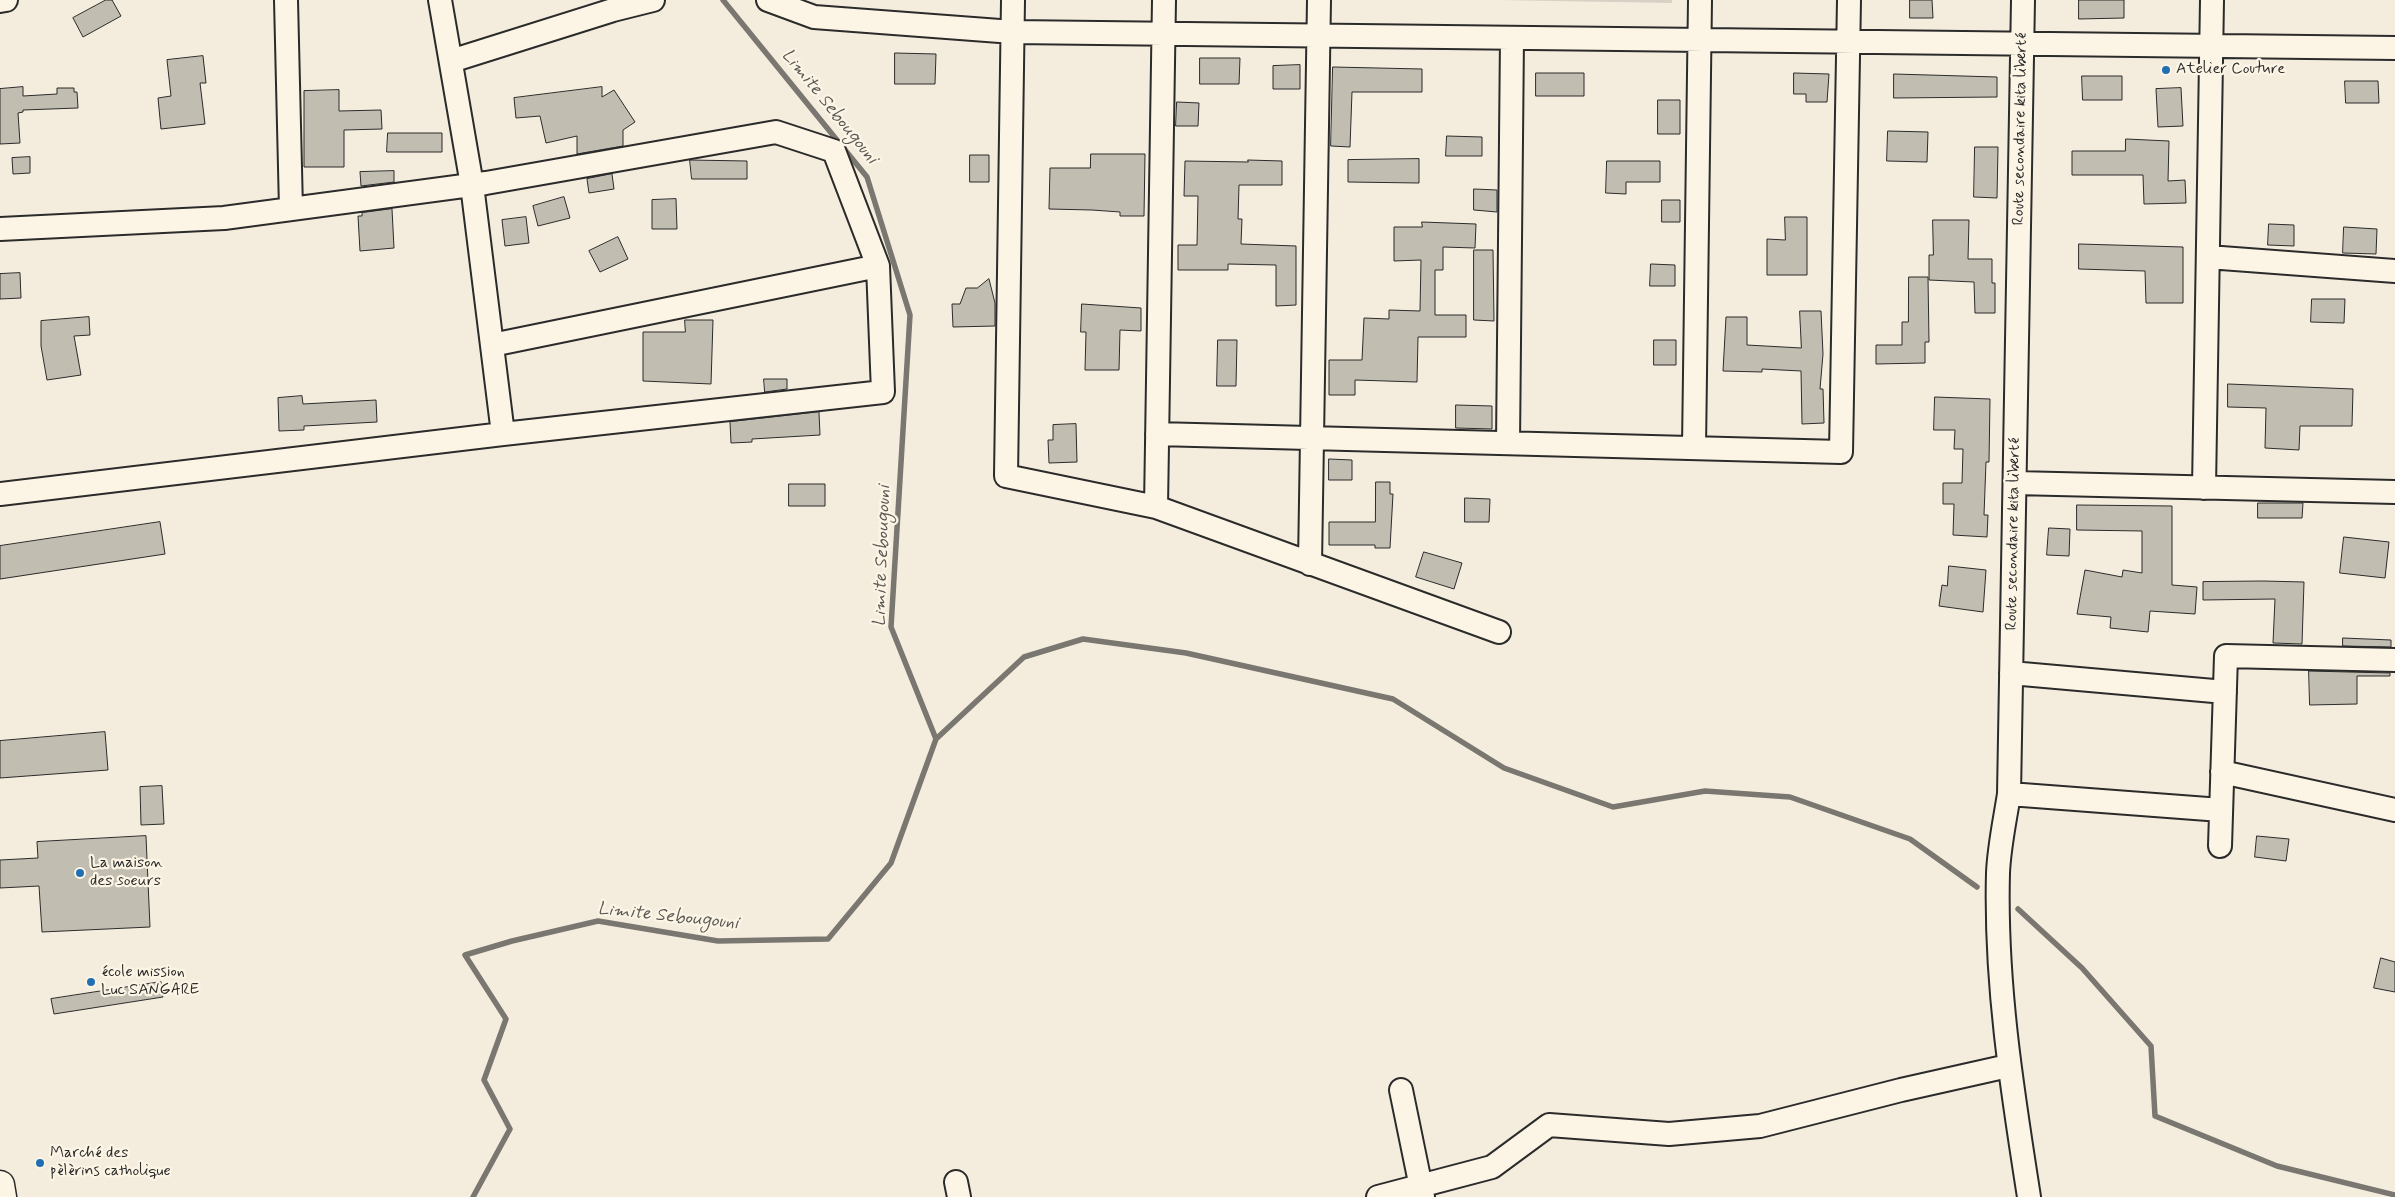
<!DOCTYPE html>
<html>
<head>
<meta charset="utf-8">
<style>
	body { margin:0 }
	canvas { display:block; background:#f4edde }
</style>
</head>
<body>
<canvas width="2395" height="1197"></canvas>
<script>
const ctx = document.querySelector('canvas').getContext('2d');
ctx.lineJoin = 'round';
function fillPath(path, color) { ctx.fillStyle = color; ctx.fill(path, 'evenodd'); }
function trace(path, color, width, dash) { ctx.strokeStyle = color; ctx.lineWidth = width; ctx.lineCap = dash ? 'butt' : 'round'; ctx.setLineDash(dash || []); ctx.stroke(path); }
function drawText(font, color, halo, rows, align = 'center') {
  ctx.font = font + ' Mynerve,sans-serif'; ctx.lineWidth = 4.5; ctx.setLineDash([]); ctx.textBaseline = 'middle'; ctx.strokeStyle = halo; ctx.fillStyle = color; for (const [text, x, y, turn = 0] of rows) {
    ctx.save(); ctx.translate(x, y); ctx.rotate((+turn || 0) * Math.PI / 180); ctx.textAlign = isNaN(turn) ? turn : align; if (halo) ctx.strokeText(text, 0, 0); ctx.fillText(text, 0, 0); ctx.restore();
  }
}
fillPath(new Path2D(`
	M1496 0H1672V3Z`), '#d6d1c4');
trace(new Path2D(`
	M936 739 1024 657 1083 639 1186 653 1393 699 1504 768 1613 807 1705 791 1790 797 1910 839 1977 887
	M2018 909 2082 968 2151 1046 2155 1116 2277 1166 2395 1195
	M473 1197 510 1129 484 1080 506 1019 465 955 512 941 598 921 718 941 828 939 891 863 936 739 891 627 910 315 867 177 723 0`), '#7a7771', 5.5);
const building = new Path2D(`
	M106 0H112L121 16 83 37 73 18Z
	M1910 0H1932L1933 18H1910Z
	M2079 0H2124V18L2079 19Z
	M895 53 936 54 935 84H895Z
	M203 56 206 83H200L205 124 161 129 158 98 171 96 167 60Z
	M1200 58H1240L1239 84H1200Z
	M1300 65V89H1273V66Z
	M1333 67 1422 69V92H1352L1350 147 1331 146Z
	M1536 73H1584V96H1536Z
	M1794 73 1829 74 1827 102H1806V94H1794Z
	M1894 74 1997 77V97L1894 98Z
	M2082 76H2122V100H2083Z
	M2345 81H2378L2379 103H2346Z
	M23 87V96L57 94V88H74V92H77L78 108 23 110V112L18 113 20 143 0 144V89Z
	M602 87V97L614 90 635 122 623 130V146L577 154V136L546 143 540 116 516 118 514 98Z
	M2181 88 2183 126 2158 127 2156 89Z
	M339 90V111L381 110 382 129 344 130V167H304V91Z
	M1658 100H1680V134H1658Z
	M1177 102 1199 103 1198 126H1176Z
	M1888 131 1928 132 1927 162 1887 161Z
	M388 133H442V152H387Z
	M1447 136 1482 137V156H1446Z
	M2126 139 2169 141 2168 181 2185 180 2186 203 2144 204 2143 175H2072V151H2125Z
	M1975 147H1998L1997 198 1974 197Z
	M1091 154H1145L1144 216H1120V212L1092 210 1049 209 1050 168H1090Z
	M970 155H989V182H970Z
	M30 157V173L13 174 12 158Z
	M1419 159V183L1348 182V160Z
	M690 160 747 161V179H692Z
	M1248 160 1282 161V185H1239L1238 219H1242L1241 244 1296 246V305L1276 306V265L1228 264V270H1178V245H1197L1198 196H1184L1185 161 1248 162Z
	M1607 161H1660V182H1626V194L1606 193Z
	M394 171V182L361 186 360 172Z
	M612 174 614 189 589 193 587 179Z
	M1474 189 1497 190V212L1474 210Z
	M564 197 570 218 538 226 533 206Z
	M676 199 677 229H652V200Z
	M1662 200H1680V222H1662Z
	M392 209 394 248 360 251 358 216H362V213Z
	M526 217 529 243 505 246 502 220Z
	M1785 217H1807V275H1767V239L1785 240Z
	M1933 220H1969L1968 259H1992V283H1995V313H1975L1974 282 1929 280V255H1933Z
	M1422 222 1476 224 1475 248 1443 247V270H1435V315H1466V337H1418L1417 382 1355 380V395H1329V360H1362L1364 318 1389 319V310L1420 311 1421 260 1394 261V227H1422Z
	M2269 224 2294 225V246L2268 245Z
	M2344 227 2377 229 2376 254 2343 253Z
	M618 237 628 259 600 272 589 251Z
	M2079 244 2183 247V303H2146L2145 271 2079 269Z
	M1474 250H1493L1494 321 1474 320Z
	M1651 264 1675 265V286H1650Z
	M20 273 21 298 0 299V274Z
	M1909 277H1928L1929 342H1925V363L1876 364V345H1902V322H1908Z
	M989 279 995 303V326L953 327 952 304H960L966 288H977Z
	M2312 299H2345L2344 323 2311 322Z
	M1082 304 1141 308V331L1120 330 1119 370H1085L1086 332H1081Z
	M1800 311H1821L1823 354 1820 389H1823L1824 423 1802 424 1801 371 1762 369V372L1723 371 1726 317H1747V345L1801 348Z
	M89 317 90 335 74 336 81 375 47 380 41 346V321Z
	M685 320H713L711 384 643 381V332H685Z
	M1218 340H1237L1236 386H1217Z
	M1654 340H1676V365H1654Z
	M764 379H787V389L765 392Z
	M2228 384 2353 389 2352 426H2300L2299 450 2265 448 2266 408 2228 407Z
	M302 396 303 404 376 400 377 422 304 426V430L279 431 278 398Z
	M1935 397 1990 399 1989 462H1986L1984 515H1988L1987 537 1953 535 1954 504H1943V483H1962L1963 449H1954L1955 430H1934Z
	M1456 405 1492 406V429L1456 428Z
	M819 412 820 435 752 439V442L731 443 730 422Z
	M1076 424 1077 462 1049 463 1048 440H1053V425Z
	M1329 459 1352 460V480H1329Z
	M1376 482H1390V494H1393L1390 548H1375V545H1329V522H1375Z
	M789 484H825V506H789Z
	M1465 498 1490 499 1489 522H1465Z
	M2258 503H2303L2302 518H2258Z
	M2077 505 2172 506V585L2197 587 2195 614 2150 611 2148 632 2110 628 2111 617 2077 614 2085 570 2122 577 2123 570 2142 573V531L2077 530Z
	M160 522 165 554 0 579V546Z
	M2049 528 2070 529 2069 556 2047 555Z
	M2344 537 2389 542 2385 578 2340 573Z
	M1424 552 1462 563 1454 589 1416 577Z
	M1949 566 1986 570 1983 612 1939 606 1942 585 1947 586Z
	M2263 581 2304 582 2302 644 2273 643 2275 599 2203 600V582Z
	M2343 638 2391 640V647L2343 646Z
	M2309 671 2390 673V676H2357V704L2310 705Z
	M105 732 108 770 0 778V741Z
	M162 786 164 824 141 825 140 787Z
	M146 836 150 927 42 932 39 886 0 888V860L38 858 37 842Z
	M2257 836 2289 839 2286 861 2255 857Z
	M2381 958 2395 962V992L2374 988Z
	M161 982 163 997 54 1014 51 999Z`);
fillPath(building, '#c2bdb1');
trace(building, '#2b2b2b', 1);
const minor = new Path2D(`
	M286 0 291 209
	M440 0 472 185 503 434
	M768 0 814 17 1013 32 2395 48
	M1013 0 1006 476 1156 507 1499 632
	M2023 0 2009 794C2005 820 1999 847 1998 873 1995 982 2012 1089 2029 1197
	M0 1 6 0
	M451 61 613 10 653 0
	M0 229 224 218 486 183 776 132 834 151 878 266 883 392 503 434 0 494
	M2208 257 2395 271
	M492 345 878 266
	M1157 434 1841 452 1849 0
	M1508 443 1512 38
	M1694 448 1700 0
	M2015 483 2395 492
	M2204 488 2212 0
	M1156 507 1164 0
	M1310 564 1319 0
	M2011 673 2225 692
	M2222 772 2395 810
	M2009 794 2221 810
	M2220 846 2226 656 2395 660
	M1401 1090 1423 1197
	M956 1182 959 1197
	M1378 1197 1492 1167 1549 1125 1669 1134 1760 1126 1901 1090 2008 1066`);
const major = new Path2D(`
	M0 1185 2 1197`);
trace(minor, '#2b2b2b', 26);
trace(major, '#2b2b2b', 31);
trace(minor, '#fcf5e5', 22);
trace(major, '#fcf5e5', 28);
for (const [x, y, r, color] of [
	[2166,70,5,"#1f6fb2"],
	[80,873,5,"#1f6fb2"],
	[91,982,5,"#1f6fb2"],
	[40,1163,5,"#1f6fb2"]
]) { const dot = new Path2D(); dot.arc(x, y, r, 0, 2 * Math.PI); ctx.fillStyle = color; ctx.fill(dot); trace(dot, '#fcf5e5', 2); }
drawText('16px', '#2b2b2b', '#fcf5e5', [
	["Atelier Couture",2176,70],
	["La maison",90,864],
	["des soeurs",90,882],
	["école mission",101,973],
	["Luc SANGARE",101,991],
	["Marché des",50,1154],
	["pèlèrins catholique",50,1172]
], 'left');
drawText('16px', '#2b2b2b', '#fcf5e5', [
	["Route secondaire kita liberté",2021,129,-89],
	["Route secondaire kita liberté",2014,534,-89]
]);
drawText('italic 18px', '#595754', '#fcf5e5', [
	["Limite Sebougouni",829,107,51],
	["Limite Sebougouni",883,556,-88],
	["Limite Sebougouni",668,917,6]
]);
</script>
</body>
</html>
